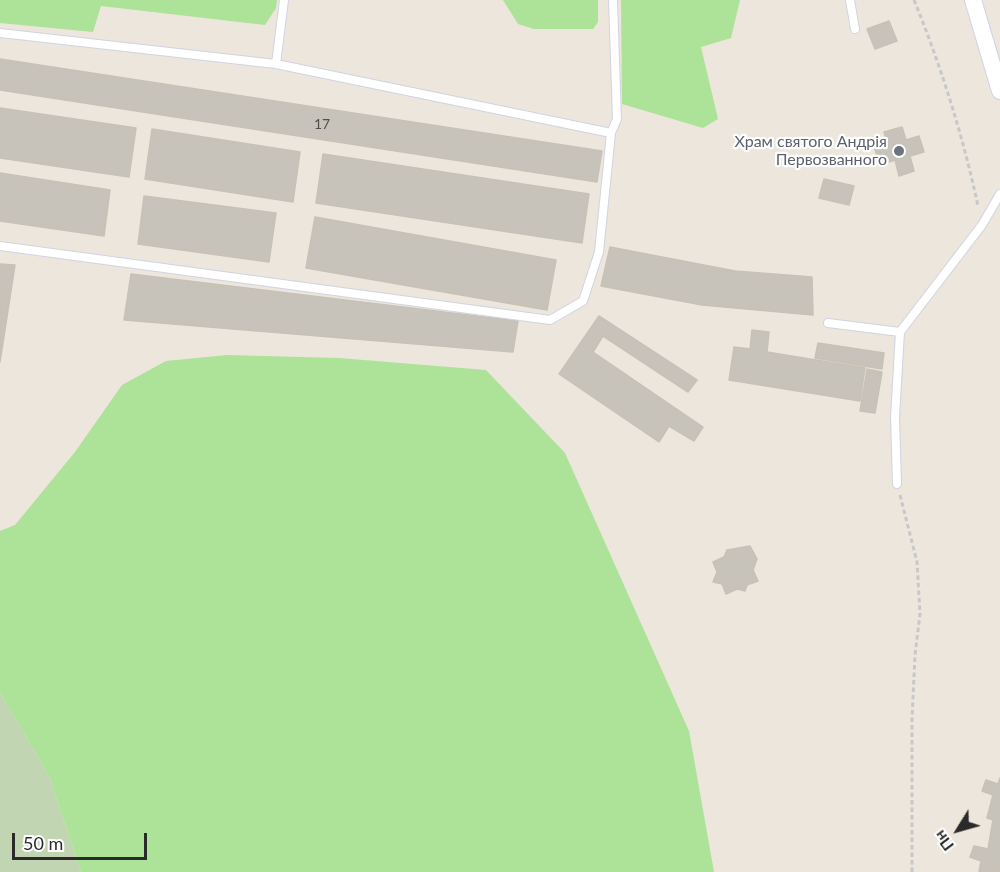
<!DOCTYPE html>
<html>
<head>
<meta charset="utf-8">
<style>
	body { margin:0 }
	#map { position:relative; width:1000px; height:872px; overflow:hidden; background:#ece6dc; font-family:Lato,sans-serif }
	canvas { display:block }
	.north { position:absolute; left:928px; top:800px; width:60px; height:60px; -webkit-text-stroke:4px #fff; paint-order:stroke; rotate:233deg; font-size:16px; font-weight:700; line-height:24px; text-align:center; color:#2a2a2a }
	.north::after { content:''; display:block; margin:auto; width:21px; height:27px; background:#2a2a2a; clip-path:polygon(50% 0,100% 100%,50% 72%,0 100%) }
	.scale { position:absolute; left:12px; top:833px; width:135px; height:27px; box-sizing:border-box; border:3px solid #2a2a2a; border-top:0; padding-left:8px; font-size:18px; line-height:21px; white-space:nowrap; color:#2a2a2a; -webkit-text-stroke:4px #fff; paint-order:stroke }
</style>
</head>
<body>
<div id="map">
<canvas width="1000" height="872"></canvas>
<div class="north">Пн</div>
<div class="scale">50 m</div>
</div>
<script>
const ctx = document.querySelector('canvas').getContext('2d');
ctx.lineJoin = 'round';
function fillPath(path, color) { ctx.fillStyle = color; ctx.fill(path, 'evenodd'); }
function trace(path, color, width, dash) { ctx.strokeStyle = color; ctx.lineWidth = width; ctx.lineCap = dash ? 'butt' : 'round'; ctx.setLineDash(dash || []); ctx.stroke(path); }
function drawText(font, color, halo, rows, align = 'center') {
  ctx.font = font + ' Lato,sans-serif'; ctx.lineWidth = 4.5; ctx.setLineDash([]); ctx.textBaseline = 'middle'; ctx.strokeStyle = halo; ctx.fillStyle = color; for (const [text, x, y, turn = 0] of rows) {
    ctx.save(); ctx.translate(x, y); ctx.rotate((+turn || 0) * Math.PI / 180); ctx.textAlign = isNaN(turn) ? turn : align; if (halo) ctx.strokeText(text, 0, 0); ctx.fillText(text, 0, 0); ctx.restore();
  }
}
fillPath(new Path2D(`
	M0 0H277L276 8 265 25 101 6 93 32 0 23Z
	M503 0H598V22L593 29H534L518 24Z
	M621 0H740L731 38 701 47 718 119 703 128 622 104Z
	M227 355 339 358 486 370 565 453 689 731 714 872H81L49 776 0 692V531L15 525 75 452 122 385 166 361Z`), '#ade299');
fillPath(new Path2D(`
	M0 692 49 776 81 872H0Z`), '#c1d5b3');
const building = new Path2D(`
	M889 21 897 41 875 49 867 29Z
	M0 59 602 151 597 182 0 90Z
	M0 108 136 128 129 177 0 158Z
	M902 127 906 140 919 136 924 152 910 156 914 171 899 176 895 160 879 165 875 149 888 146 884 132Z
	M152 129 300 152 293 202 145 179Z
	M323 154 589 194 582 243 316 203Z
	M0 173 110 190 104 236 0 221Z
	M824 179 854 186 849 205 819 198Z
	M144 196 276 213 269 262 138 244Z
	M315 217 556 260 547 310 306 268Z
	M610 247 735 271 812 277 813 315 702 305 601 286Z
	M0 264 15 265 0 362Z
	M131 274 518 321 513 352 124 320Z
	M599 316 697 380 688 392 603 336 593 352 703 427 694 441 669 426 659 442 559 374Z
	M752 330 769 332 767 352 865 368 860 401 729 380 734 347 750 349Z
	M818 343 884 353 882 369 815 358Z
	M867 369 882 372 875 413 860 411Z
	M750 546 757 559 753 570 758 581 747 585 745 591 737 589 726 594 722 584 713 582 717 572 713 562 724 557 727 550Z
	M1000 778V872H979L981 861 970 857 974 846 988 849 993 820 987 818 993 795 982 791 986 780 998 784Z`);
fillPath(building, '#c7c3bb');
trace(building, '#c7c2b5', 1.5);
const service = new Path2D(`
	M850 0 855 29
	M0 33 276 64 611 133
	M276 64 284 0
	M0 246 550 320 583 301 599 252 611 133 617 119 613 0
	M828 323 900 332 982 225 1000 194
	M897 484 895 417 900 332`);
const minor = new Path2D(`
	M973 0 1000 91`);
trace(service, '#d1d3e2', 10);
trace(minor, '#d1d3e2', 18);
trace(new Path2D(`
	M914 0C941 66 963 136 978 206
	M900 495 917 562 920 614 915 655 912 720V872`), '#c8c8c8', 3, [4.5, 3]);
trace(service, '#fff', 8);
trace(minor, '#fff', 16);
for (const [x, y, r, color] of [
	[899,151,6,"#6b7280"]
]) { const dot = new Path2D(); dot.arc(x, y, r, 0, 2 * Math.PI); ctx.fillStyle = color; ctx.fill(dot); trace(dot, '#fff', 2); }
drawText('14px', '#51504e', null, [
	["17",322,124]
]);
drawText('16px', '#5b616d', '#fff', [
	["Храм святого Андрія",887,142],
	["Первозванного",887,160]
], 'right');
</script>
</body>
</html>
